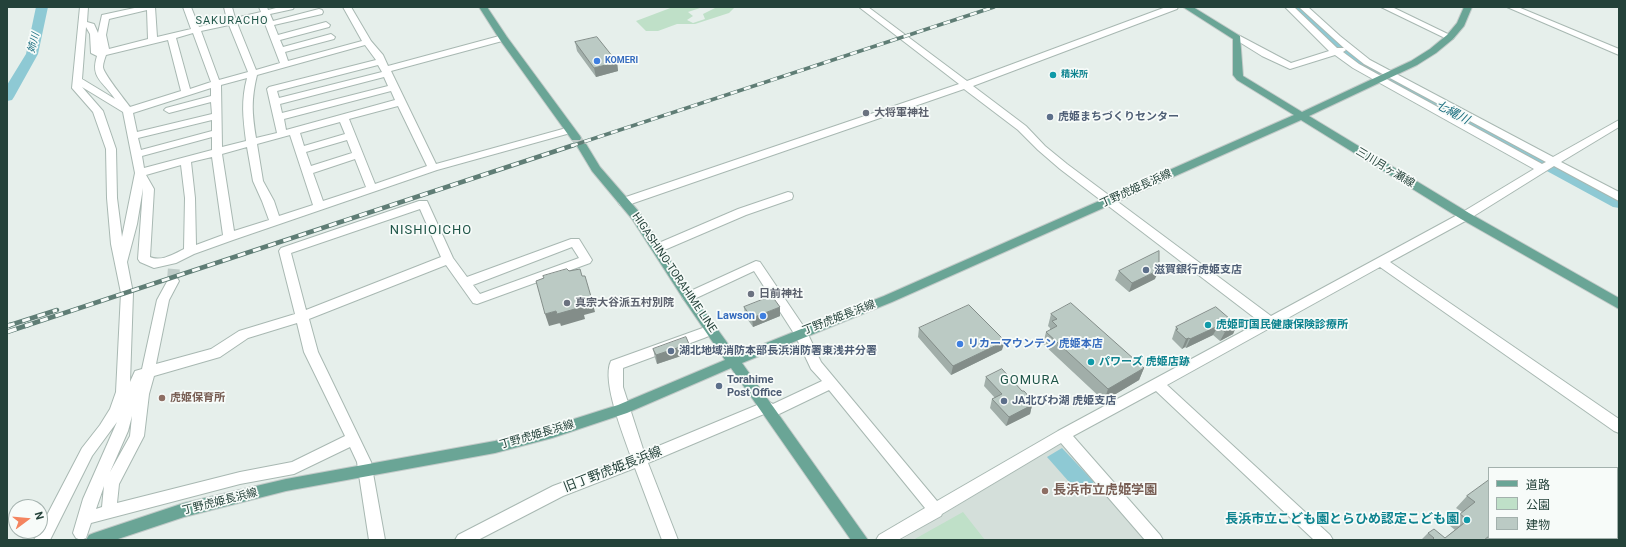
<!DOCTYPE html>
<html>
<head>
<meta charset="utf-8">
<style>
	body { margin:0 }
	#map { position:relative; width:1626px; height:547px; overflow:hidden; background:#e6efeb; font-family:Roboto,"Noto Sans JP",sans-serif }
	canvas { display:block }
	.frame { position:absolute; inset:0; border:8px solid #24423a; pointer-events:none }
	.legend { position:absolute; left:1488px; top:467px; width:130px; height:72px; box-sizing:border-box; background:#f7fbf9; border:1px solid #a3b1ad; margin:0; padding:5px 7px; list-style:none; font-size:12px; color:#24423a }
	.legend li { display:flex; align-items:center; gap:8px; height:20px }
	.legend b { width:20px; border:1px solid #a3b1ad }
	.north { position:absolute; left:8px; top:499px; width:40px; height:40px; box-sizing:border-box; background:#f7fbf9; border:1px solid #a3b1ad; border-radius:50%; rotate:74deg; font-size:11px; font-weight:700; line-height:16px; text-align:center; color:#24423a }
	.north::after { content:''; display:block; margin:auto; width:14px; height:18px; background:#f4845f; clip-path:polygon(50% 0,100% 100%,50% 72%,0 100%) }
</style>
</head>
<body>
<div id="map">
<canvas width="1626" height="547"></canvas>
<div class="frame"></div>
<ul class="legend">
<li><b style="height:5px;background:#6aa596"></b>道路</li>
<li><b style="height:11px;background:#bfe0c8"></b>公園</li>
<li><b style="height:11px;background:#bbcac4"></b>建物</li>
</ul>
<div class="north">N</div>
</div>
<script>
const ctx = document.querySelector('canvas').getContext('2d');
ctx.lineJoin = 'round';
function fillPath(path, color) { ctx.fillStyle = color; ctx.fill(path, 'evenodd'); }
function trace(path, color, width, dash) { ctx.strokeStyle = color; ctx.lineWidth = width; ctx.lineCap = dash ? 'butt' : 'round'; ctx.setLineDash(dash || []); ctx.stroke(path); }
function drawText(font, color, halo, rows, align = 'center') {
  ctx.font = font + ' Roboto,"Noto Sans JP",sans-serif'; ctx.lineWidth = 3.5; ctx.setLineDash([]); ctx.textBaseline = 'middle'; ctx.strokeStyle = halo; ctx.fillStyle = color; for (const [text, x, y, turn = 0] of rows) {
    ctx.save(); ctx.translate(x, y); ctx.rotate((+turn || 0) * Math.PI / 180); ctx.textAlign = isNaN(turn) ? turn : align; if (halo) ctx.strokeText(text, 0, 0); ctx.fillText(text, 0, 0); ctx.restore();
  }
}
fillPath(new Path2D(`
	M1062 442 1153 540H901Z`), '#d4dfda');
fillPath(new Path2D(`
	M673 7H703L688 12 693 16 687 20 693 23 705 19 703 14 717 7H735L729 13 695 24H677L658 31H646L636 21Z
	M963 512 985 540H913Z`), '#bfe0c8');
fillPath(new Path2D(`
	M1062 448 1094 482 1078 492 1047 457Z`), '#8ec9d4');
fillPath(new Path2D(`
	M36 7H48L38 54 14 97 12 100 7 101V85L26 54Z
	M1290 7H1303L1335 38 1373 65 1619 196V208L1613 207 1363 71 1327 44Z`), '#8ec9d4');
trace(new Path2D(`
	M173 281 174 267`), '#bfccc8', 12, [12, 5.5]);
trace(new Path2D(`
	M576 138 582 146`), '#bfccc8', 10, [10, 4.5]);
const minor = new Path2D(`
	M80 7H88L87 22 94 24 98 33 102 15 139 7H155L157 37 191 29 183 7H191L199 27 227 20 224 7H232L235 18 261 12 259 7H267L268 10 280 7H294L293 9 270 14 273 21 319 9 322 10 323 12 322 14 274 25 278 35 326 22 330 25 329 27 280 40 283 47 331 34 335 37 334 39 285 52 288 61 362 41 343 7H351L371 41 383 55 388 66 503 35 506 36 507 38 506 40 391 71 436 164 570 127 575 130 574 132 437 170 233 240 194 254 176 263 154 268 140 262 138 259 143 188 137 224 127 262 133 293 130 382 135 371 142 369 157 300 169 278 173 277 177 278 179 281 169 300 156 364 211 349 239 331 295 314 279 251 281 248 419 201H427L453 258 467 277 571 239H579L592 260 590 263 477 304 473 303 446 265 309 319 318 352 371 462 385 540H369L357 462 350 447 294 474 240 484 91 523 86 538 81 540 76 538 73 533 83 499 117 422 92 456 50 540H34L82 448 100 425 110 409 116 392 121 293 111 244 107 198 106 149 93 112 72 88ZM147 10 148 39 109 49 106 35 109 19ZM262 16 280 63 256 70 237 23ZM229 25 248 72 219 80 201 31ZM86 27 90 34 91 53 97 56C90 78 103 81 115 99L82 79ZM193 33 211 82 190 89 176 38ZM168 40 181 91 130 107C125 100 103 73 103 67 103 63 105 58 106 55ZM365 45 376 60 269 87 267 89 277 133 256 138C252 113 251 100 257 75ZM378 65 382 72 279 98 277 91ZM384 77 388 86 282 113 280 104ZM247 78C241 101 243 117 246 141L222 147 221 85ZM82 87 123 112 135 173 122 237 117 198 116 149 103 111ZM211 88V96L166 108 164 110 169 113 211 102 212 114 137 132 133 113ZM391 91 395 100 286 130 284 119ZM398 106 427 166 375 184 349 119ZM212 120V131L141 150 138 138ZM340 122 345 134 304 146 300 133ZM290 135 313 205 279 216 274 201 263 181 257 144ZM212 137V150L144 168 142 156ZM347 140 352 153 311 166 306 152ZM247 147 253 181 262 201 269 220 234 231 222 154ZM212 157 223 235 196 245 195 198 191 162ZM355 159 366 187 323 201 313 173ZM181 165 185 198 184 249C174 254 161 262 150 257L154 189 146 175ZM420 209 441 257 306 310 291 253ZM572 247 579 258 480 294 473 285ZM297 323 304 352 345 436 292 462 240 472 117 503 119 484 144 436 149 394 154 376 220 357 248 338ZM132 416 130 436 110 472 128 431ZM104 486 102 507 96 509Z
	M859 7H868L967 81 1166 7H1178L1177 9 973 86 1026 126 1045 146 1067 164 1271 316 1461 213 1534 169 1353 68 1335 55 1290 69 1262 56 1233 38 1237 35 1240 36 1291 63 1329 51 1285 7H1294L1337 48H1344L1299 7H1308L1340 36 1370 60 1553 157 1619 120V127L1561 162 1619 192V201L1554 166 1469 219 1390 262 1619 419V433L1614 431 1380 267 1167 385 1330 535 1333 540H1314L1156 391 1073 436 1160 535 1163 540H1145L1061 443 942 514 941 516 898 540H876L879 535 925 508 829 390 775 416 770 418 764 414 648 463 678 540H662L635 468 563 496 478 540H455L458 535 553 486 631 457C624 436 601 381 611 361L711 325 716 327 717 330 716 333 704 338 623 368V387L644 452 762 403 767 401 773 404 822 381 811 369 795 335 754 271 692 300 688 301 684 300 682 297 684 294 756 261 760 262 806 330 821 362 937 501 1058 431 1260 322 1060 169 1038 150 1018 130 964 89 628 205H620L618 202 620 199 959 84ZM1344 48 1364 64 1546 162 1542 164 1359 64 1343 52 1346 50Z
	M1381 7H1392L1454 37 1453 39H1447Z
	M1507 7H1518L1619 49V55Z
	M788 192 792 193 793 196 792 199 746 215 662 251H654L652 248 654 245 738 209Z`);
const major = new Path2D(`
	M479 7H487L507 37 580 136 581 138 580 140H572L500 40Z
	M1183 7H1193L1240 36 1243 76 1302 112 1411 61 1430 49 1447 35 1457 23 1464 7H1472L1464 26 1453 39 1436 53 1417 65 1309 116 1469 213 1619 298V309L1461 219 1301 120 892 302 742 363 868 540H851L731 368 627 413 552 438 495 453 286 491 184 517 115 540H86L89 535 94 533 184 503 286 479 495 441 552 426 618 405 725 360 684 300 632 219 592 171 577 146 578 144H586L600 167 640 213 692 294 736 355 884 296 1294 115 1237 80 1233 75V39Z`);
trace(minor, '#a8b8b2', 2);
trace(major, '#c2cac8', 2);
fillPath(minor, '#fff');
fillPath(major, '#6aa596');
const railFar2 = new Path2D(`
	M571 146 994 7`);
const railFar1 = new Path2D(`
	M7 326 57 310
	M25 326 574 145`);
const rail = new Path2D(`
	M7 326 10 325
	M7 332 28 325`);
trace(railFar2, '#5f7d75', 3.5);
trace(railFar1, '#5f7d75', 4.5);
trace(rail, '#5f7d75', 5);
trace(railFar2, '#f7fbf9', 2.5, [7]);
trace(railFar1, '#f7fbf9', 3, [8]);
trace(rail, '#f7fbf9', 3.5, [10]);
fillPath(new Path2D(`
	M575 42 617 62 618 71 596 77 577 51Z
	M1119 271 1155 279 1129 292 1115 280Z
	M744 307 780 316 753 327 745 316Z
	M1051 314 1144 368 1139 380 1104 401 1043 344 1046 332 1050 330V328L1048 326Z
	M1237 325 1233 334 1220 341 1213 335 1186 348 1185 347 1182 349 1172 339 1176 327Z
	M919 328 1002 350 951 375 918 337Z
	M689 344 690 353 657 364 655 358 653 349Z
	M986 377 1022 391 1033 401 1030 414 1006 426 990 408 992 399 995 398 984 386Z
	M1489 480V538H1504L1501 540H1421L1428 533 1445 538 1455 530 1449 525 1462 512 1456 508 1467 496Z`), '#a1aea9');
fillPath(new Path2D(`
	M617 62 618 71 596 77 594 68Z
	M1159 270 1155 279 1129 292 1132 283Z
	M592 300 595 312 584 315 585 319 561 326 557 314 581 303Z
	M780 307V316L753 327 752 318Z
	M556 311 560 323 549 326 545 314Z
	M1237 325 1233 334 1220 341 1225 332Z
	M1218 326 1213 335 1186 348 1190 339Z
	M1189 338 1185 347 1182 349 1186 339Z
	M1005 341 1002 350 951 375 953 366Z
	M689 344 690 353 657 364 656 355Z
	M1144 368 1139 380 1104 401 1108 389Z
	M1033 401 1030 414 1006 426 1009 417Z`), '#838d89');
const building = new Path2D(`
	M597 37 617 62 594 68 575 42Z
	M1159 251V270L1132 283 1119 271Z
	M567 269 569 271 580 269 582 276H585L592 300 581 303 582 307 557 314 556 311 545 314 536 281 544 278 543 276Z
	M772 296 780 307 752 318 744 307Z
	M1071 303 1144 368 1108 389 1046 332 1057 326 1052 321 1057 319 1051 314Z
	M969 305 1005 341 953 366 919 328Z
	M1216 307 1237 325 1225 332 1218 326 1190 339 1189 338 1186 339 1176 330 1178 329 1176 327Z
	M686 337 689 344 656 355 653 349Z
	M1002 369 1022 391H1024L1033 401 1030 402 1032 405 1009 417 992 399 1002 394 986 377Z
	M1489 480V536L1484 540H1432L1434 538 1428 533 1434 529 1445 538 1468 520 1460 514 1475 502 1467 496Z`);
fillPath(building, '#bbcac4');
trace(building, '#838d89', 1);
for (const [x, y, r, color] of [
	[597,61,4,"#3f7fe0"],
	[1053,75,4,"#0f9aa8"],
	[866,113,4,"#6b7280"],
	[1050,117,4,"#5c6f8a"],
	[1146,270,4,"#5c6f8a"],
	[751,294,4,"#6b7280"],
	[567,303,4,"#6b7280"],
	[763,316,4,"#3f7fe0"],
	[1208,325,4,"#0f9aa8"],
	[960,344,4,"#3f7fe0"],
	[671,351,4,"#5c6f8a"],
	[1091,362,4,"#0f9aa8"],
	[719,386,4,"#5c6f8a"],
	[162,398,4,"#8d6e63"],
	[1004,401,4,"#5c6f8a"],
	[1045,491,4,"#8d6e63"],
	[1467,520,4,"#0f9aa8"]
]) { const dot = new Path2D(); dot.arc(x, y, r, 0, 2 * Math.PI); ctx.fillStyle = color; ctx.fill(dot); trace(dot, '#f7fbf9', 1.5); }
drawText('bold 9px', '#366cbe', '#f7fbf9', [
	["KOMERI",605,61]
], 'left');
drawText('bold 9px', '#0d838f', '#f7fbf9', [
	["精米所",1061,75]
], 'left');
drawText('italic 10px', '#1c6f80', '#f7fbf9', [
	["姉川",34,43,-76]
]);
ctx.letterSpacing = '1px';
drawText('11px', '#1f5548', '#f7fbf9', [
	["SAKURACHO",232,21]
]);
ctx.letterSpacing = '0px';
drawText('bold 11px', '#5b616d', '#f7fbf9', [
	["大将軍神社",874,113],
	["日前神社",759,294],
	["真宗大谷派五村別院",575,303]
], 'left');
drawText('bold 11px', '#4e5e75', '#f7fbf9', [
	["虎姫まちづくりセンター",1058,117],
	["滋賀銀行虎姫支店",1154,270],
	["湖北地域消防本部長浜消防署東浅井分署",679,351],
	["Torahime",727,380],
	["Post Office",727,393],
	["JA北びわ湖 虎姫支店",1012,401]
], 'left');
drawText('11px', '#24423a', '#f7fbf9', [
	["三川月ヶ瀬線",1385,168,31],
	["丁野虎姫長浜線",1136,189,-24],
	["HIGASHINO-TORAHIME LINE",674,273,56],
	["丁野虎姫長浜線",839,318,-21],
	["丁野虎姫長浜線",537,435,-16],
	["丁野虎姫長浜線",220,502,-14]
]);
drawText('bold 11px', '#366cbe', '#f7fbf9', [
	["Lawson",755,316],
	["リカーマウンテン 虎姫本店",968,344,"left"]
], 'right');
drawText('bold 11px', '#0d838f', '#f7fbf9', [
	["虎姫町国民健康保険診療所",1216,325],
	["パワーズ 虎姫店跡",1099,362]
], 'left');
drawText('bold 11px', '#785e54', '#f7fbf9', [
	["虎姫保育所",170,398]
], 'left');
drawText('italic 12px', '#1c6f80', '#f7fbf9', [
	["七縄川",1452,113,28]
]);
ctx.letterSpacing = '1px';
drawText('13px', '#1f5548', '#f7fbf9', [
	["NISHIOICHO",431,231],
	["GOMURA",1030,381]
]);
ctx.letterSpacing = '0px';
drawText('13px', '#24423a', '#f7fbf9', [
	["旧丁野虎姫長浜線",613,470,-21]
]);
drawText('bold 13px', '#785e54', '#f7fbf9', [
	["長浜市立虎姫学園",1053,491]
], 'left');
drawText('bold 13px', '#0d838f', '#f7fbf9', [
	["長浜市立こども園とらひめ認定こども園",1459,520]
], 'right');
</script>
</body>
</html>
